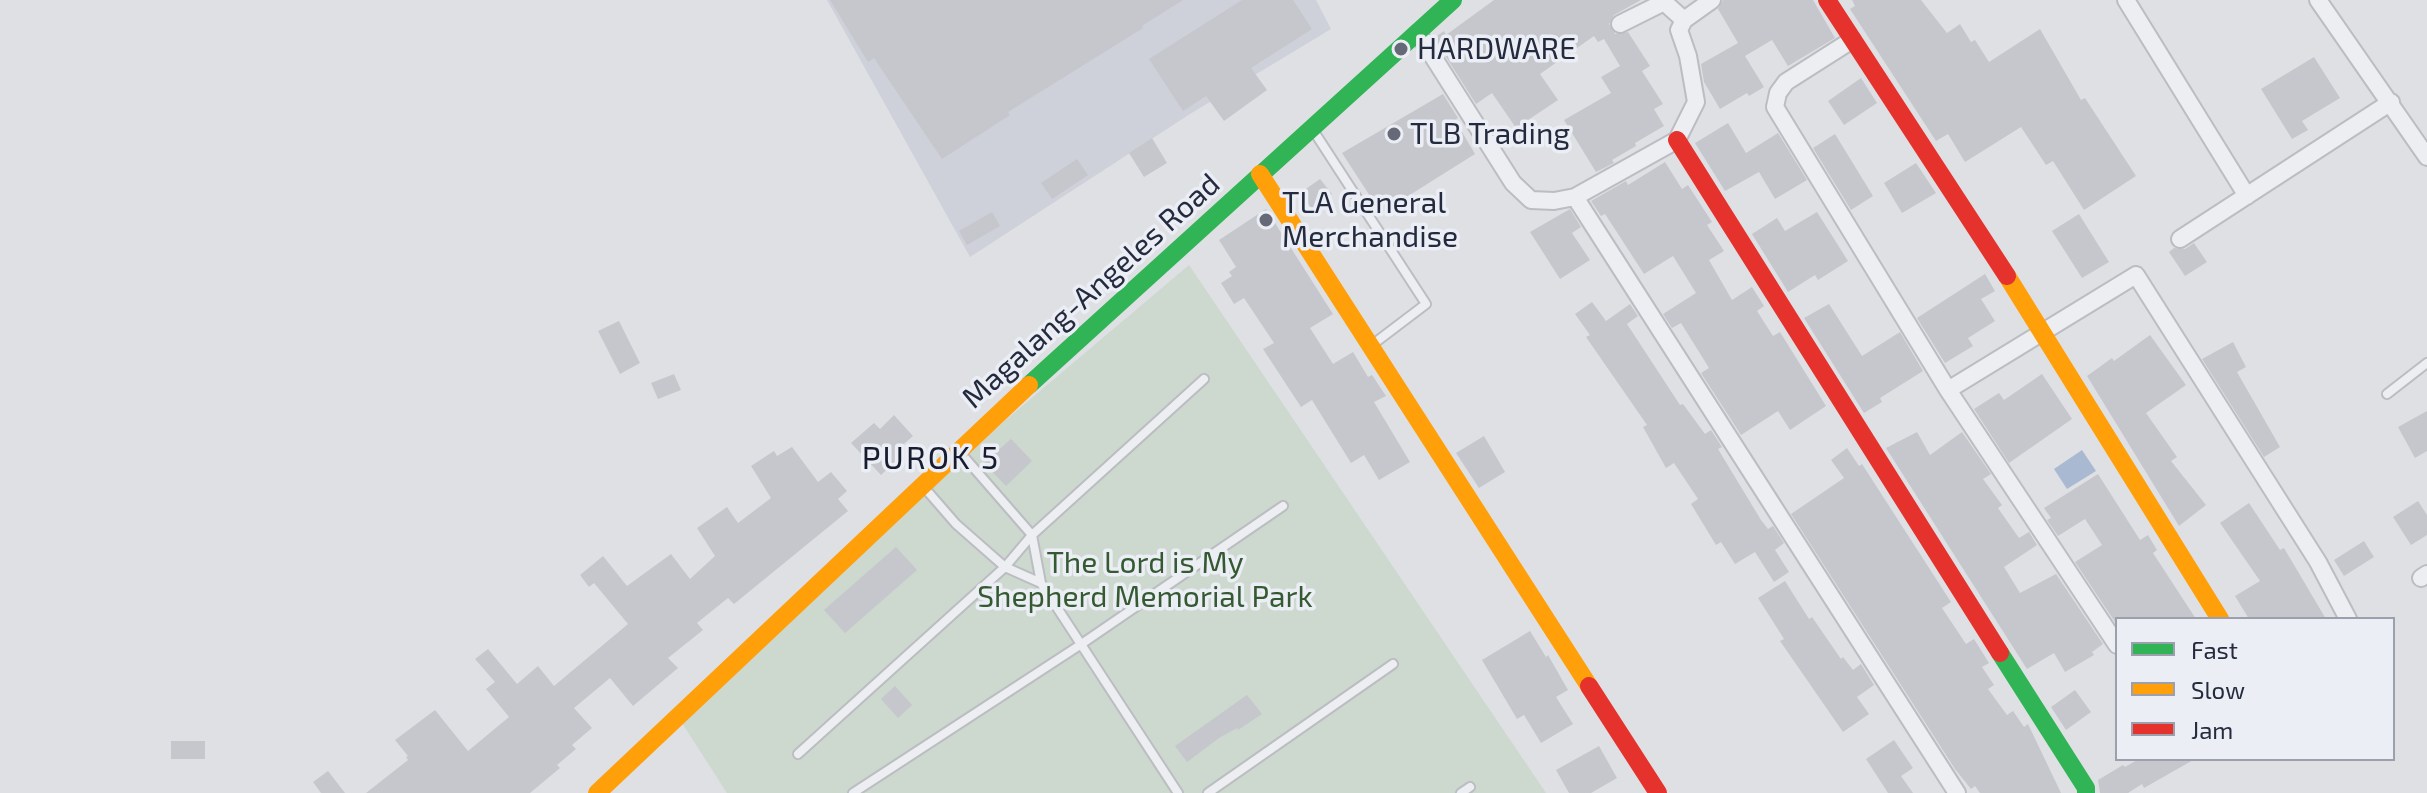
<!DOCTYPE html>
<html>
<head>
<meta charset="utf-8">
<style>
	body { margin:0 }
	#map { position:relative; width:2427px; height:793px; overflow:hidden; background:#dee0e4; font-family:"Exo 2",sans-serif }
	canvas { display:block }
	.legend { position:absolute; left:2115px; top:617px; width:280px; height:144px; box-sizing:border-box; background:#ebeef5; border:2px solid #9ca0ac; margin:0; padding:10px 14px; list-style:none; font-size:24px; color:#252b3e }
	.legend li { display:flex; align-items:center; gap:16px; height:40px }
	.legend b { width:40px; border:2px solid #9ca0ac }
</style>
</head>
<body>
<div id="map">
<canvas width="2427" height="793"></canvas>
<ul class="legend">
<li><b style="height:10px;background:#30b455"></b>Fast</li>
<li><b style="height:10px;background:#ff9f0a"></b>Slow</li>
<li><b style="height:10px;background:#e5322d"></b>Jam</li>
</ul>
</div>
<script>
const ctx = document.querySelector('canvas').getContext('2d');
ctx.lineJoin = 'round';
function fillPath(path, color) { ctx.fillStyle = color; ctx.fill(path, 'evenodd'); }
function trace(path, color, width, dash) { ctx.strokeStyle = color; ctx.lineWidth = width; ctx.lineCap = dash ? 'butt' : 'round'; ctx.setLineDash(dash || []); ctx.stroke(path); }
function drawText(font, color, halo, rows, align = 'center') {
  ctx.font = font + ' "Exo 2",sans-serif'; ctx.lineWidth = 7; ctx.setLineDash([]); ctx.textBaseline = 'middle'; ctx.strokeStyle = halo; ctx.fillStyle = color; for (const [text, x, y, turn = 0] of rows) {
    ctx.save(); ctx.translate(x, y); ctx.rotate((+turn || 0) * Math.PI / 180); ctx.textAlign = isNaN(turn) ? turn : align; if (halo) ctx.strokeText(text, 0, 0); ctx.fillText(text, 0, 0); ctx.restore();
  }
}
fillPath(new Path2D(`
	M827 0H1316L1331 29 1190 114 970 257Z`), '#ced1da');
fillPath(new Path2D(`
	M1189 265 1546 793H727L682 723 917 495Z`), '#cdd8ce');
fillPath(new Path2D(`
	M2082 450 2096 471 2067 489 2054 469Z`), '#aab9d2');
fillPath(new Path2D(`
	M830 0H1183L1142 26 1143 28 1008 112 1010 115 942 159 874 58 868 62Z
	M1242 0H1293L1312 29 1251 68 1267 90 1224 121 1206 96 1183 111 1149 59Z
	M1494 0H1641L1614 15 1609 24 1615 34 1628 32 1650 66 1642 71 1663 104 1654 109 1664 126 1635 143 1636 146 1612 160 1614 163 1596 172 1564 120 1611 93 1601 77 1620 66 1604 39 1598 42 1594 36 1540 74 1558 100 1516 128 1492 93 1476 104 1434 38 1444 31 1446 35Z
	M1723 0H1813L1835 38 1788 66 1772 40 1745 56 1764 87 1749 96 1747 93 1720 109 1704 82 1701 64 1738 43 1718 9Z
	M1852 0H1921L1947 33 1960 24 1971 42 1975 40 1989 62 2040 29 2081 100 2085 98 2136 176 2084 210 2053 161 2046 165 2021 127 1965 162 1948 134 1936 141 1850 9 1855 6Z
	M2314 57 2340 98 2302 121 2308 130 2292 139 2261 89Z
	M1861 78 1877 103 1844 125 1828 101Z
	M1443 94 1458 118 1455 120 1475 154 1381 213 1342 153Z
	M1728 123 1746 153 1778 133 1807 180 1775 199 1759 172 1725 191 1695 143Z
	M1835 134 1873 196 1851 210 1813 148Z
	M1152 138 1167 163 1144 177 1129 153Z
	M1077 159 1088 175 1052 199 1041 183Z
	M1665 162 1682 189 1688 185 1712 222 1707 225 1724 251 1709 260 1732 300 1752 287 1764 306 1757 311 1773 336 1780 332 1826 406 1790 430 1778 411 1741 435 1701 373 1709 368 1681 323 1672 328 1663 314 1696 293 1673 256 1644 274 1605 214 1601 216 1591 201 1626 181 1628 185Z
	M1916 163 1936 193 1902 213 1884 183Z
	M1320 179 1332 194 1312 209 1300 193Z
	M1266 209 1333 314 1310 328 1333 364 1353 352 1368 377 1372 375 1386 396 1374 402 1410 462 1379 480 1364 455 1351 463 1312 400 1301 407 1263 349 1274 343 1244 298 1234 304 1221 283 1232 276 1229 272 1236 267 1219 240Z
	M1570 209 1581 227 1572 233 1590 260 1560 279 1530 232Z
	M992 212 1000 226 967 245 959 231Z
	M1817 212 1848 261 1818 280 1815 275 1788 292 1752 234 1777 218 1785 231Z
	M2079 214 2109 262 2082 278 2052 231Z
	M2194 243 2207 262 2185 276 2169 252 2174 248 2185 249Z
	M1985 274 1995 291 1981 299 1995 321 1968 338 1973 346 1945 363 1917 318Z
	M1592 302 1606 321 1630 304 1638 316 1627 324 1680 405 1683 404 1705 434 1711 430 1722 447 1718 449 1761 520 1768 529 1773 526 1784 543 1775 550 1789 572 1774 582 1755 552 1735 564 1721 542 1716 545 1691 504 1698 499 1674 463 1666 468 1643 427 1647 425 1586 337 1590 335 1575 314Z
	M1829 304 1862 356 1900 332 1923 371 1880 398 1882 402 1864 413 1804 318Z
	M619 321 640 363 620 374 598 331Z
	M2150 335 2186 385 2146 413 2177 457 2171 461 2206 505 2179 526 2087 376 2112 358 2114 361Z
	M2233 342 2246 367 2237 372 2280 447 2264 457 2202 359Z
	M674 374 681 390 658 399 651 383Z
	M2042 374 2072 419 2009 463 1974 409 1999 393 2004 400Z
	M2427 411V451L2415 458 2398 427Z
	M894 415 913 436 898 449 903 454 881 475 851 443 874 423 880 429Z
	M1917 432 1930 455 1962 432 1991 474 1983 479 2002 505 1998 508 2019 538 2029 532 2037 545 2004 567 2020 593 2056 574 2103 644 2092 652 2094 655 2065 672 2054 653 2027 669 1886 448Z
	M1484 436 1505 472 1479 488 1456 453Z
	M1011 439 1032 461 1006 486 984 463Z
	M792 447 818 482 831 472 847 491 838 499 848 511 734 604 728 598 697 623 703 630 668 658 678 668 633 706 610 678 574 708 592 728 572 745 576 749 557 765 560 768 530 793H366L408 760 406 757 408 756 395 740 435 710 468 751 509 717 486 689 495 682 475 659 488 649 517 684 538 666 554 686 628 624 594 583 589 587 580 575 603 556 627 586 671 554 690 579 715 556 697 528 727 507 738 523 771 498 751 466 774 451 777 456Z
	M1847 448 1859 466 1862 464 1951 602 1942 608 1966 644 1974 639 1989 663 1982 667 1994 685 1988 689 2007 715 2013 711 2024 727 2028 724 2061 793H1980L1975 786 1971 789 1955 769 1791 514 1844 478 1831 460Z
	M2098 474 2140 540 2148 535 2157 550 2153 553 2196 619H2117V625L2075 562 2102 545 2085 519 2058 536 2047 520 2051 518 2044 508Z
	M2418 501 2427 515V535L2411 545 2393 517Z
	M2249 503 2280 550 2284 548 2326 619H2249L2235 596 2260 581 2220 523Z
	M2364 541 2374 557 2344 576 2334 560Z
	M896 547 917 570 845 633 824 610Z
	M1785 581 1809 619 1812 617 1841 659 1843 657 1853 670 1861 664 1874 685 1857 697 1869 714 1843 732 1780 641 1784 639 1758 598Z
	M1530 631 1546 657 1548 655 1568 690 1556 697 1573 724 1541 743 1524 715 1517 719 1482 660Z
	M895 686 912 705 898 718 881 699Z
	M2075 690 2091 712 2066 730 2051 707Z
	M1247 695 1262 714 1238 730 1237 728 1219 738 1187 762 1175 746Z
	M1894 740 1913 768 1901 776 1913 793H1888L1866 759Z
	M171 741H205V759H171Z
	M1599 746 1617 778 1591 793H1569L1556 770Z
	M2139 759H2195L2144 788 2142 784 2128 793H2100L2098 780 2123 765 2125 767Z
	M328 771 345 793H321L313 782Z`), '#c5c7cc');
const lane = new Path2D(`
	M1313 130 1426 304 1372 345
	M2387 394 2427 363
	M959 451 1032 535 1041 583 1178 793
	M923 486 956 524 1005 567 1041 583
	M798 754 1005 567 1032 535 1204 379
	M853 793 1080 645 1283 506
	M1208 793 1393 664
	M1461 793 1470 787`);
const street = new Path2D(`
	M2126 0 2247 196
	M2318 0 2427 157
	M1620 24 1664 2 1684 20
	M1418 33 1513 183 1531 200 1554 201 1575 197 1677 140 1696 102 1688 56 1679 30 1684 20 1712 0
	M1852 40 1786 82 1778 93 1775 107 1948 390 2117 645
	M1575 197 1957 793
	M2180 239 2391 102
	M1948 390 2136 275 2318 562 2348 619
	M2421 578 2427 574`);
trace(lane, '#bbbdc2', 12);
trace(street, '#bbbdc2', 20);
trace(lane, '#edeef1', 8);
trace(street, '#edeef1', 16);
trace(new Path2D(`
	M1029 385 1453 0
	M2000 653 2086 788V793`), '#30b455', 18);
trace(new Path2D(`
	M1260 174 1589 686
	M2007 276 2220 619
	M597 793 1029 385`), '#ff9f0a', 18);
trace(new Path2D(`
	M1827 0 2007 276
	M1677 140 2000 653
	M1589 686 1658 793`), '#e5322d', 18);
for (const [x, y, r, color] of [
	[1401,49,8,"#666a78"],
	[1394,134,8,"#666a78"],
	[1266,220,8,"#666a78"]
]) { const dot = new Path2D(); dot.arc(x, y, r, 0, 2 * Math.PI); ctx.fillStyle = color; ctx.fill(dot); trace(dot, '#ebeef5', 3); }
drawText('30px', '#252b3e', '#ebeef5', [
	["HARDWARE",1417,49],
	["TLB Trading",1410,134],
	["TLA General",1282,203],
	["Merchandise",1282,237]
], 'left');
drawText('30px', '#252b3e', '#ebeef5', [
	["Magalang-Angeles Road",1091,291,-42]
]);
drawText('30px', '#355a31', '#ebeef5', [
	["The Lord is My",1145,563],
	["Shepherd Memorial Park",1145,597]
]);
ctx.letterSpacing = '2px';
drawText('32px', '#171d2e', '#ebeef5', [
	["PUROK 5",931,458]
]);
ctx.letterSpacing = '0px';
</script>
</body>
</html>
